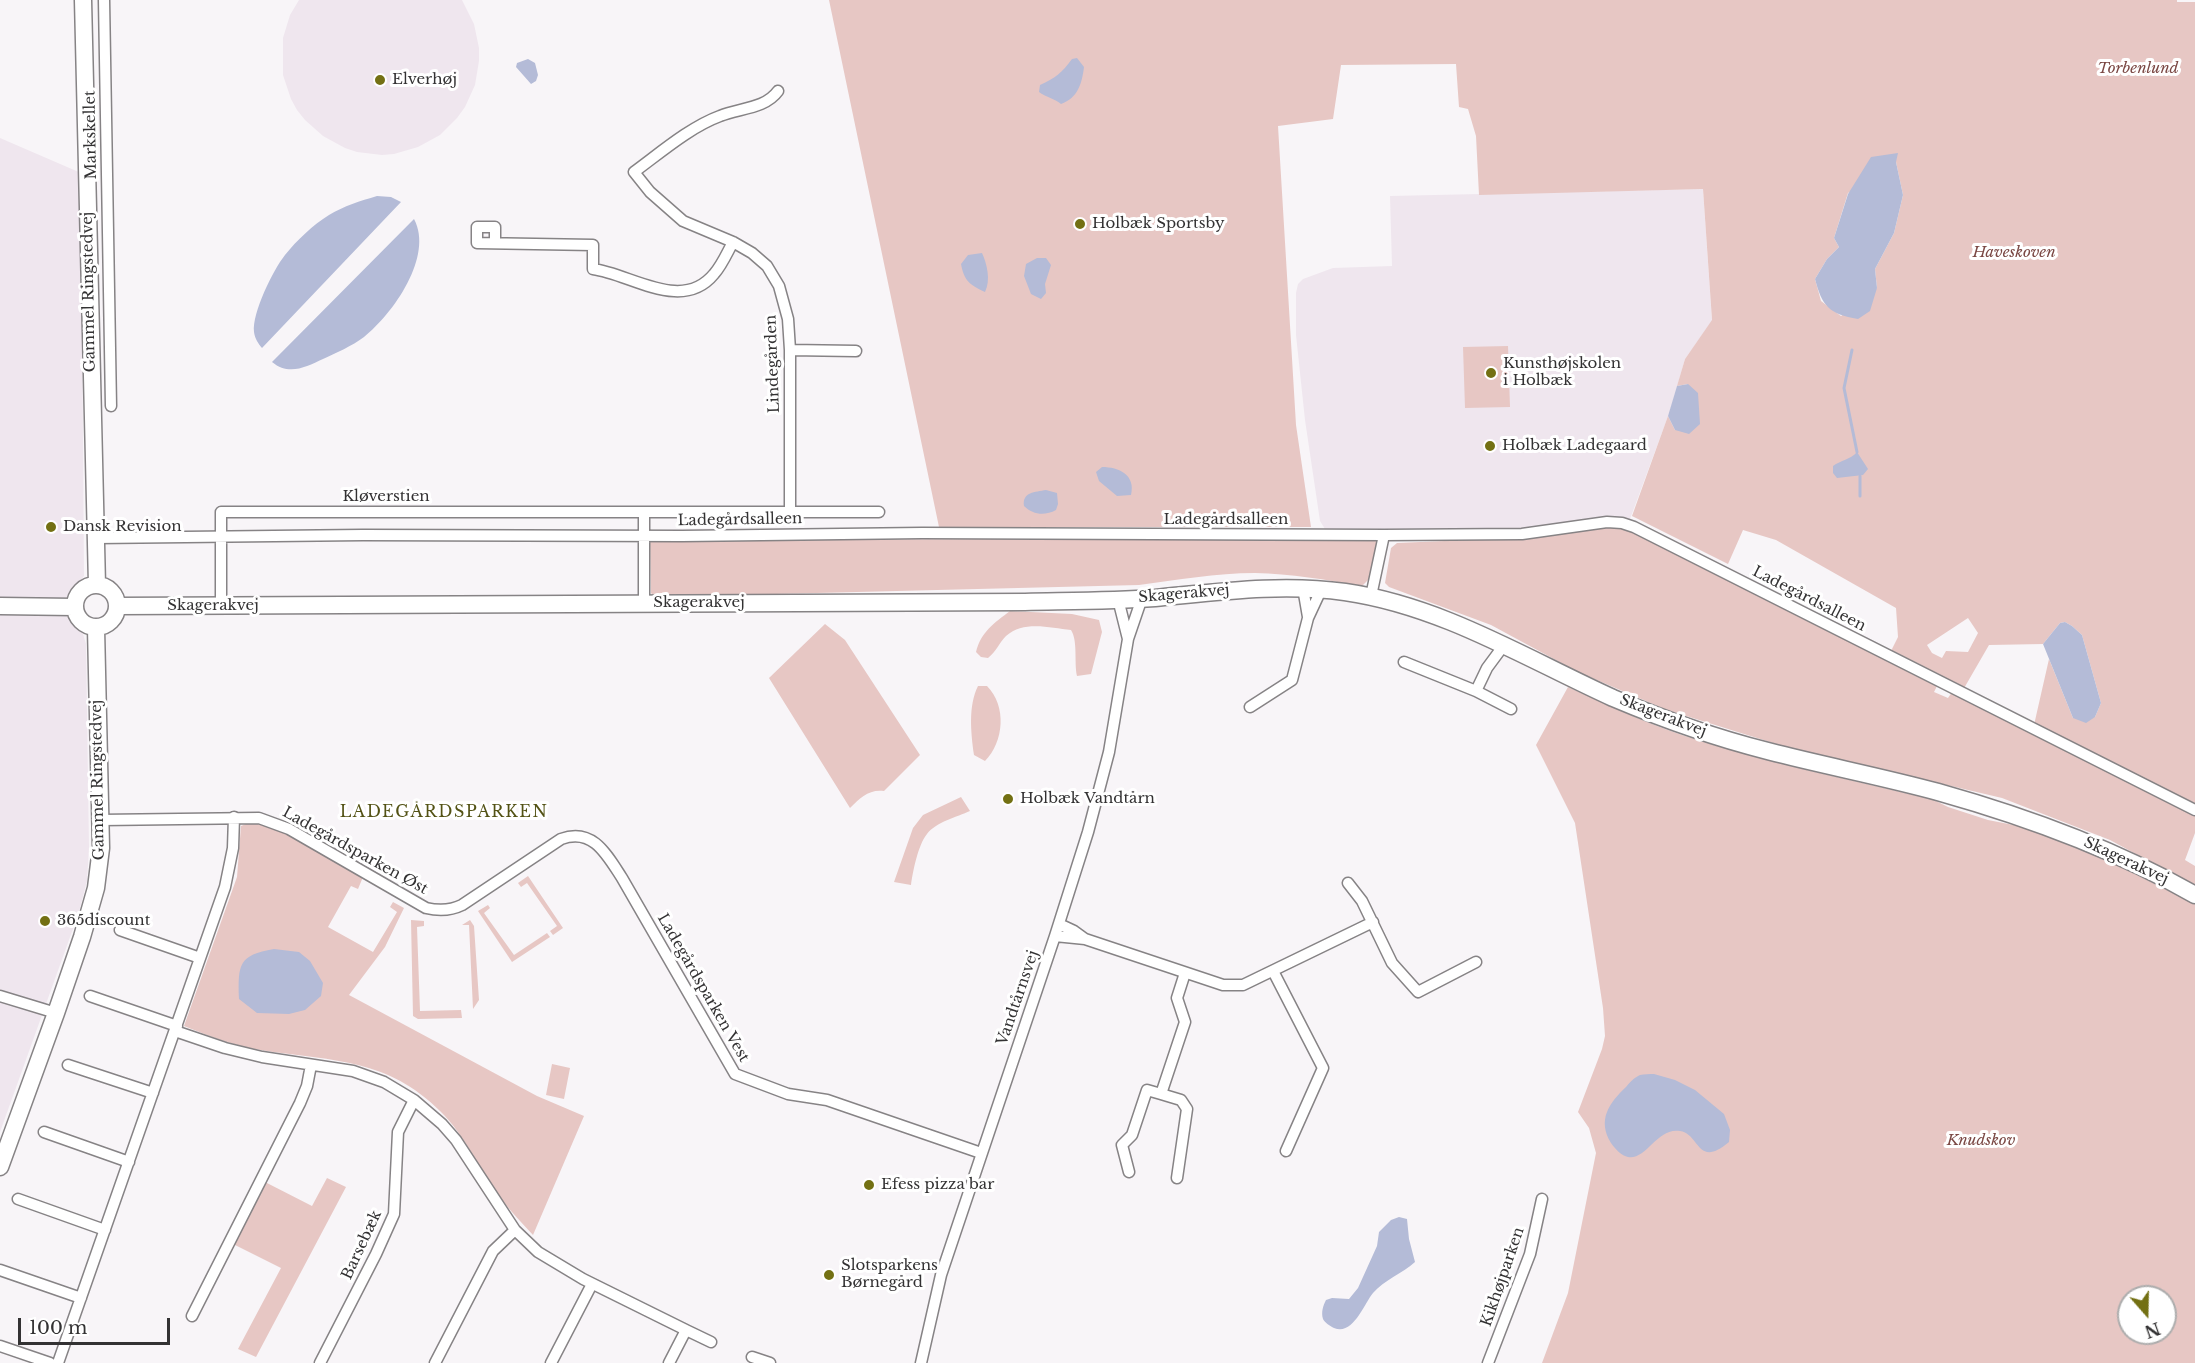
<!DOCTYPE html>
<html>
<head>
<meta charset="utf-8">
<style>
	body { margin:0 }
	#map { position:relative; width:2195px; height:1363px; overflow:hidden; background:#f8f5f8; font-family:"Libre Baskerville",serif }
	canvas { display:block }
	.north { position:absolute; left:2117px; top:1285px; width:60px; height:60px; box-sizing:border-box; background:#fff; border:2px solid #adadad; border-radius:50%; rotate:160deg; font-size:16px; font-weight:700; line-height:24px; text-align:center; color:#333233 }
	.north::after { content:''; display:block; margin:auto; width:21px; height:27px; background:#737013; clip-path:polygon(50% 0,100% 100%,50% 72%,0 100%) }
	.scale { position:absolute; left:18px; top:1318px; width:152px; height:27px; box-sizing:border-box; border:3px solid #333233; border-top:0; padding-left:8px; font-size:18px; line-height:21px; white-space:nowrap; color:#333233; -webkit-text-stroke:4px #fff; paint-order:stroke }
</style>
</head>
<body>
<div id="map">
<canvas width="2195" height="1363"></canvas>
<div class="north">N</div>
<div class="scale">100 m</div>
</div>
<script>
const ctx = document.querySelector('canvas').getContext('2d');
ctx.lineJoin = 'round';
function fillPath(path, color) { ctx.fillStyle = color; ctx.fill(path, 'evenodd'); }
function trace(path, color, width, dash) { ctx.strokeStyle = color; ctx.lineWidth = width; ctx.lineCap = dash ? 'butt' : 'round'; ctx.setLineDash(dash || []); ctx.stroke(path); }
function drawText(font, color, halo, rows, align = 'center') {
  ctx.font = font + ' "Libre Baskerville",serif'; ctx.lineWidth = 6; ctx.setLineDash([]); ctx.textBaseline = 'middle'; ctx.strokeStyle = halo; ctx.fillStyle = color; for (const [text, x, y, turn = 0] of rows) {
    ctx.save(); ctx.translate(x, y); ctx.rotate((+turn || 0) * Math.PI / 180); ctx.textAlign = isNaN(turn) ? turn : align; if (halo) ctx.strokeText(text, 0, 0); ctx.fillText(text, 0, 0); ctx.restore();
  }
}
fillPath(new Path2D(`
	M299 0H462L474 24 479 48V61L475 85 465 107 457 118 440 135 418 147 394 154 382 155 357 152 345 148 323 136 305 120 297 110 291 99 283 75V38L290 15Z
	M0 138 81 173 84 576 69 596 68 616 83 634 86 644 89 847 87 881 79 912 0 1132Z
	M1703 189 1712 321 1685 359 1670 411 1630 519 1612 518 1521 531 1334 533 1325 529 1320 521 1305 420 1296 335V293L1298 284 1303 279 1333 268 1392 266 1390 196Z`), '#efe6ee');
fillPath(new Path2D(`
	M829 0H2177V2H2195V805L2034 725 2049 659 2073 718 2095 717 2101 703 2082 635 2072 626 2065 622 2060 623 2043 644 1989 645 1963 690 1890 653 1898 637 1896 608 1776 540 1743 530 1728 564 1632 516 1668 416 1675 430 1688 384 1677 386 1685 359 1712 320 1703 189 1479 195 1476 136 1468 109 1459 107 1456 64 1341 65 1333 119 1278 126 1296 425 1311 527H939ZM1896 162 1903 195 1894 233 1875 269 1877 288 1841 316 1821 301 1815 279 1827 259 1839 247 1834 238 1848 193ZM1968 618 1978 633 1968 652 1946 651 1942 658 1932 653 1927 645Z
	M1508 346 1510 407 1465 408 1463 347Z
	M1607 524 1630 530 1921 677 1937 686 1934 692 1948 698 1952 692 2195 813V833L2185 860 2195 866V886L2110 840 2002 798 1786 747 1667 710 1578 672 1491 625 1389 587 1385 583 1391 548 1397 543 1492 539Z
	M1373 538 1378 542 1371 577 1361 587C1327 579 1290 574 1255 573 1216 573 1177 580 1139 585L655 597 651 593 650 540Z
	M1010 611 1072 614 1099 620 1102 632 1091 674 1077 676C1074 662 1078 641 1071 630 1050 628 1024 620 1006 636 999 643 996 652 988 658L981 657 976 652C981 632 994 623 1010 611Z
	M825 624 845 640 920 755 884 791C869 789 860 798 850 808L769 678Z
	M978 686H987C1007 706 1004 742 985 761L974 755C971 733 968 706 978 686Z
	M1568 687C1606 704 1645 723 1685 736 1766 762 1849 780 1932 799L1948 807 1988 820 2029 828 2097 855 2195 904V1363H1542L1568 1293 1596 1153 1589 1128 1578 1112 1602 1049 1605 1036 1603 1008 1575 823 1536 745ZM2129 1297H2165V1333H2129Z
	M961 797 970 811C957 817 936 822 927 834 918 845 913 871 911 885L894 882 913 828 923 815Z
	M251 822 281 831 363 877 358 889 351 886 328 927 373 952 397 912 390 907 393 902 404 908 385 947 349 995 537 1096 584 1116 533 1235C522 1223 510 1211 500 1197 478 1169 466 1136 440 1111 388 1059 334 1061 267 1051 238 1047 211 1037 184 1026L237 877 241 826Z
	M528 876 563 928 553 935 550 931 557 926 527 883 521 887 518 883Z
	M488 905 490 908 484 913 514 955 547 933 550 937 512 962 478 911Z
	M411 920 424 921V926L417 927 420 1011 461 1010 462 1018 418 1019 413 1016Z
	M470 920 474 926 479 1000 473 1009 469 925H462Z
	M552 1064 570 1068 564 1099 546 1095Z
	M327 1178 346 1187 256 1357 238 1349 281 1268 233 1244 265 1182 312 1206Z`), '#e7c7c4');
fillPath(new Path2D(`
	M1077 58 1084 67C1082 83 1078 98 1061 104 1054 98 1047 98 1039 92L1040 85C1055 78 1062 73 1072 59Z
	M528 59 535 63 538 75 536 81 531 84 516 67 517 63Z
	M1898 153 1896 162 1903 195 1894 233 1875 269 1877 288 1870 311 1858 319C1829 314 1822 306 1815 279L1827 259 1839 247 1834 238 1848 194 1871 157Z
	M377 196 391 197 401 202 262 348C258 343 255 339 254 332 252 313 273 270 285 255 297 240 313 225 329 215 344 206 360 201 377 196Z
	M414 219C434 256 393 314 364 337 352 346 336 353 323 359 306 367 289 376 272 362Z
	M982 253C987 264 991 280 985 292 970 285 964 281 961 264L968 255Z
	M1037 258H1046L1051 265 1045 284 1046 293 1041 299 1031 294 1024 276 1026 264Z
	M1688 384 1698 393 1700 424 1689 434 1675 430 1668 416 1677 386Z
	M1857 452 1868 469 1863 475 1837 478 1833 473V466C1841 460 1850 460 1857 452Z
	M1102 467C1119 467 1136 475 1131 495L1117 496 1099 481 1096 472Z
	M1046 490 1057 493 1058 504 1056 510C1045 516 1033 515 1024 506 1022 492 1035 492 1046 490Z
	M2065 622 2072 626 2082 635 2101 703 2095 717 2086 723 2073 718 2043 644 2060 623Z
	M274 949 299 952 310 961 323 983 321 996 305 1010 289 1014 257 1013 239 999C238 965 238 955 274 949Z
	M1654 1074 1675 1080 1695 1090 1724 1114 1730 1130 1729 1142C1697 1169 1700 1134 1680 1131 1657 1127 1647 1160 1628 1157 1622 1156 1615 1149 1611 1143 1597 1120 1609 1103 1626 1087 1629 1083 1635 1077 1640 1075 1644 1074 1650 1074 1654 1074Z
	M1399 1217 1407 1219 1409 1239 1415 1262C1403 1273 1384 1280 1373 1293 1364 1304 1353 1336 1334 1328 1330 1326 1325 1323 1323 1319 1321 1312 1323 1306 1326 1300L1332 1298 1349 1299 1358 1288 1377 1246 1379 1232 1391 1220Z`), '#b4bbd7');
trace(new Path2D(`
	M1852 350 1844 388 1857 452
	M1860 476V496`), '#b4bbd7', 3);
const street = new Path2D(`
	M104 0 111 406
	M778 91C765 109 739 108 720 116 690 127 660 153 634 172L650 192 683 221 733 242 752 253 767 266 779 286 788 319 790 350V512
	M495 243V227H477V243L593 245V269C631 274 682 313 714 274 722 265 727 253 733 242
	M790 350 856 351
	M96 538 363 535 682 536 922 533 1384 535 1522 534 1607 522 1622 523 1634 527 2195 810
	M1303 588 1308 617
	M1371 596 1384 535
	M1118 599 1128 639
	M644 603V512
	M221 606V512H879
	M1404 662 1476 691 1511 709
	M1476 691 1487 668 1504 645
	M1250 707 1292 680 1308 618 1321 590
	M101 820 259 818 289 829 426 908C439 911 450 911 462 905L561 839C593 827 607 855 622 878L735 1074 788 1094 827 1100 981 1153
	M1348 883 1362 901 1392 963 1418 992 1476 962
	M1059 924 1074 931 1085 939
	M120 930 200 958
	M1055 936 1085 939 1223 985H1243L1373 922
	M1273 971 1323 1068 1286 1151
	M0 996 56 1013
	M90 996 177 1026
	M175 1031 225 1048 262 1057 353 1071 384 1082 414 1100 442 1124 456 1140 515 1230 538 1252 583 1279 686 1330 669 1363
	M68 1065 153 1093
	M1161 1094 1181 1100 1187 1109 1177 1178
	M44 1132 129 1162
	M1129 1172 1122 1145 1132 1135 1147 1090 1161 1094 1185 1022 1177 998 1185 973
	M18 1199 105 1230
	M0 1270 81 1298
	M192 1316 300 1103 307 1086 311 1065
	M686 1330 711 1342
	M0 1346 50 1363
	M752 1357 770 1363
	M58 1363 225 887 233 848 234 817
	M320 1363 376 1254 394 1214 398 1132 414 1100
	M435 1363 493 1251 515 1230
	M551 1363 592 1284
	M921 1363 941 1275 1055 936 1088 832 1109 752 1128 639 1142 598
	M1488 1363 1530 1254 1542 1199`);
const secondary = new Path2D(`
	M83 0 97 585
	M75 606a21 21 0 1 1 42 0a21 21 0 1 1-42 0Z
	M0 606 74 607
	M117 606 1025 602C1068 601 1112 601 1155 598 1218 592 1281 583 1345 592 1442 606 1525 658 1613 698 1639 709 1667 720 1694 729 1774 757 1857 770 1938 792 2027 817 2115 849 2195 895
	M0 1167 56 1013 82 937 96 888 101 848 96 628`);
trace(street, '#868385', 13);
trace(secondary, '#868385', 19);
trace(street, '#fff', 10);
trace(secondary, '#fff', 16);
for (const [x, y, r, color] of [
	[380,80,6,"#737013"],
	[1080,224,6,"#737013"],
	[1491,373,6,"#737013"],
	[1490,446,6,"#737013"],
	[51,527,6,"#737013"],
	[1008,799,6,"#737013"],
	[45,921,6,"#737013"],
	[869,1185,6,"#737013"],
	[829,1275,6,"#737013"]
]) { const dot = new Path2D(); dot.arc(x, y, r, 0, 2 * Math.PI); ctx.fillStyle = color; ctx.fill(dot); trace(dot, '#fff', 2); }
drawText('italic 15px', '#7b4844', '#fff', [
	["Torbenlund",2138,69],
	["Haveskoven",2014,253],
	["Knudskov",1981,1141]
]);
drawText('15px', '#333233', '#fff', [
	["Elverhøj",392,80],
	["Holbæk Sportsby",1092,224],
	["Kunsthøjskolen",1503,364],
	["i Holbæk",1503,381],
	["Holbæk Ladegaard",1502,446],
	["Dansk Revision",63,527],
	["Holbæk Vandtårn",1020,799],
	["365discount",57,921],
	["Efess pizza bar",881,1185],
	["Slotsparkens",841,1266],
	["Børnegård",841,1283]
], 'left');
drawText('15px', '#333233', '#fff', [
	["Markskellet",91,135,-91],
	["Gammel Ringstedvej",89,292,-91],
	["Lindegården",773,364,-92],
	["Kløverstien",386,497],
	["Ladegårdsalleen",740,520,-1],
	["Ladegårdsalleen",1226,520],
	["Skagerakvej",1184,594,-5],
	["Ladegårdsalleen",1809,599,27],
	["Skagerakvej",699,603],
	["Skagerakvej",213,606],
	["Skagerakvej",1663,716,21],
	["Gammel Ringstedvej",98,780,-91],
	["Ladegårdsparken Øst",355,851,29],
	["Skagerakvej",2126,861,25],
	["Ladegårdsparken Vest",703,988,60],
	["Vandtårnsvej",1018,998,-71],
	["Barsebæk",362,1245,-65],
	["Kikhøjparken",1503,1277,-71]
]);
ctx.letterSpacing = '1.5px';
drawText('16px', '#535215', '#fff', [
	["LADEGÅRDSPARKEN",444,812]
]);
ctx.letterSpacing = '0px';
</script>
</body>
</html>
